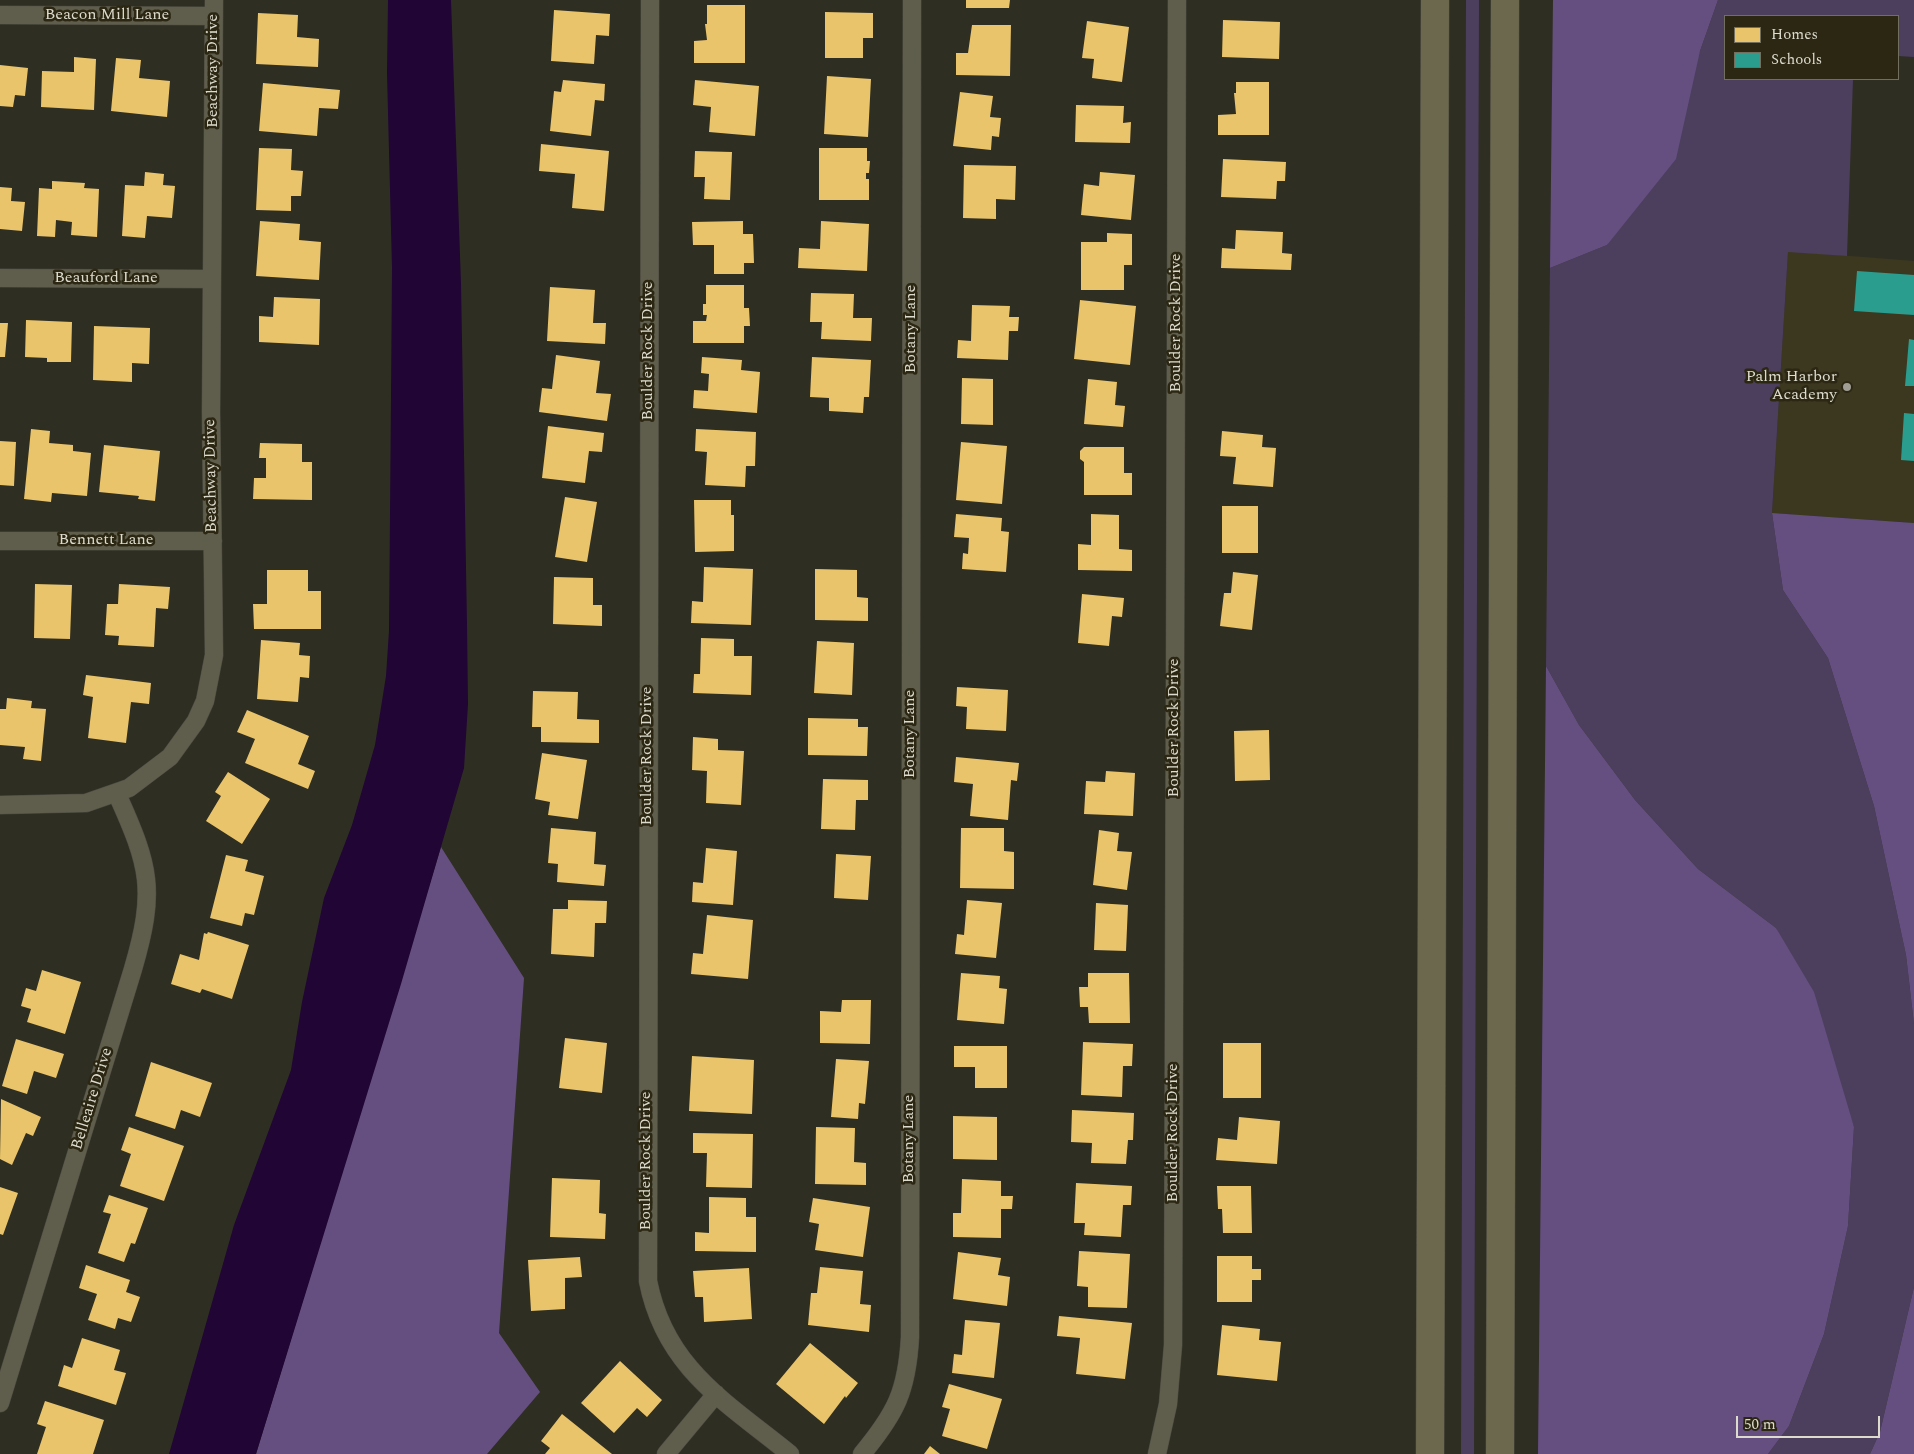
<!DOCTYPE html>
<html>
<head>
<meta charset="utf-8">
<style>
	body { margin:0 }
	#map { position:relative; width:1914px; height:1454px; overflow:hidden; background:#2f2e23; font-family:Spectral,serif }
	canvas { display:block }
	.legend { position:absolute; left:1724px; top:15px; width:175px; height:65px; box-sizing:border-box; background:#2b2713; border:1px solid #726f5e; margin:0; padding:6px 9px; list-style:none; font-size:15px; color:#dddbce }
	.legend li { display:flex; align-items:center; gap:10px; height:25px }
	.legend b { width:25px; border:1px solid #726f5e }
	.scale { position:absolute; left:1736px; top:1416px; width:144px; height:22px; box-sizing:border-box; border:2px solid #dddbce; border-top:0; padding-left:6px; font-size:15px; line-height:18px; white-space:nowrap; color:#dddbce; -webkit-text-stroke:4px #2b2713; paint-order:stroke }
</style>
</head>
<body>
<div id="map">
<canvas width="1914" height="1454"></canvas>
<ul class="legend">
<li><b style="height:14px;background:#e9c46a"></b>Homes</li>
<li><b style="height:14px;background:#2a9d8f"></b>Schools</li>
</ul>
<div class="scale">50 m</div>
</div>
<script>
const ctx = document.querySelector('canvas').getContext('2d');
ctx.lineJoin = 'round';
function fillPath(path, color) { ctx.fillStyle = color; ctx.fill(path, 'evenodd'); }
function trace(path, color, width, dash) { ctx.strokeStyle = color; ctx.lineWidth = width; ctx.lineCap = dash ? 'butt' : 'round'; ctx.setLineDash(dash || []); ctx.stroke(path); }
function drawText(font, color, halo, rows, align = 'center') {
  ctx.font = font + ' Spectral,serif'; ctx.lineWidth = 5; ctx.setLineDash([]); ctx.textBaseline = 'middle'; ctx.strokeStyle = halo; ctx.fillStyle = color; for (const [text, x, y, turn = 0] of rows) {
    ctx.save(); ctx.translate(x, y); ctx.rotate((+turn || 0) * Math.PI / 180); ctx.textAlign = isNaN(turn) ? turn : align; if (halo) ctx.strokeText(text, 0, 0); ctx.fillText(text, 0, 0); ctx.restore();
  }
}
fillPath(new Path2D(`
	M1788 251 1914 261V523L1772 513Z`), '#3c381f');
fillPath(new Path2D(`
	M1466 0H1479L1474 1454H1461Z
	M1718 0H1914V57L1898 56V16H1725V79H1853L1847 256 1788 252 1772 513 1783 590 1828 658 1874 806 1906 955 1914 1024V1287L1880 1432 1870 1454H1768L1789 1426 1824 1334 1848 1226 1854 1127 1776 928 1698 869 1635 800 1579 725 1546 666 1550 268 1607 245 1700 51Z`), '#4c3f5e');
fillPath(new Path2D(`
	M1553 0H1718L1700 51 1676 159 1607 245 1550 268Z
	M1772 513 1914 523V1024L1906 955 1874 806 1828 658 1783 590Z
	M1546 666 1579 725 1635 800 1698 869 1776 928 1814 992 1854 1127 1848 1226 1824 1334 1789 1426 1768 1454H1538Z
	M441 847 524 978 499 1333 540 1392 487 1454H256Z
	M1914 1287V1454H1870L1880 1432Z`), '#654f81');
fillPath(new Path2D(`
	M388 0H451L461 284 467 625 468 704 464 768 401 984 256 1454H169L234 1225 291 1070 302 1002 324 898 352 825 375 745 386 676 389 631 391 398 392 268 387 73Z`), '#200535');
fillPath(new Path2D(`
	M966 0H1010L1009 8H966Z
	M707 5H745V63H694V41L707 40 705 24H707Z
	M554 10 610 14 609 36 596 35 594 64 551 61Z
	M825 12 873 13V38H863V58H825Z
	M258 13 298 15 297 37 319 39 318 67 256 64Z
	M1223 20 1280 22 1279 59 1222 57Z
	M1087 21 1129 27 1122 82 1092 78 1094 59 1082 58Z
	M972 25H1011L1010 76 956 75V53H968Z
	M74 57 96 59 94 110 41 107 42 71 74 72Z
	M116 58 141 60 139 78 170 81 167 117 111 111Z
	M0 65 28 68 25 96 15 95 13 107 0 106Z
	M827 76 871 79 868 137 824 134Z
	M563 80 605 84 604 101 595 100 591 136 550 131 554 91 561 92Z
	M695 80 759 86 755 136 709 132 711 107 693 105Z
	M1236 82H1269V135H1218V115L1236 114 1234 93H1236Z
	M263 83 340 90 338 109 319 108 317 136 259 131Z
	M960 92 993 96 990 117 1001 118 999 137 992 136 991 150 953 146Z
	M1076 105 1124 106 1123 123 1131 122 1130 143 1075 142Z
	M541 144 609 151 604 211 572 208 575 174 539 171Z
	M259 148 292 149 291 170 303 171 301 196H291V211L256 210Z
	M819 148H867V161H870L869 173H866V179H869V200H819Z
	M695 151 732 152 730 200 704 199 705 177H694Z
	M1223 159 1286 162 1285 181H1277L1276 199 1221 197Z
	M964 165 1016 166 1015 200 996 199V219L963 218Z
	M145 172 164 174 163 185 175 186 172 218 147 216 145 238 122 236 125 185 144 186Z
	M1100 172 1135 175 1131 220 1081 215 1084 184 1099 186Z
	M52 181 85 183 84 188 99 189 97 237 71 235 72 222 56 220 55 237 37 236 39 188 52 189Z
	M0 187 12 188 11 201 25 202 22 231 0 229Z
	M260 221 300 224 299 240 321 242 319 280 256 276Z
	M743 221V234H753L754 263H744V274H714V245H693L692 222Z
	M821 221 869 224 867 271 798 268 799 248 820 249Z
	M1236 230 1283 232 1282 253 1292 254 1291 270 1221 268 1222 248 1235 249Z
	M1107 233 1132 234V265H1124V290H1081V242H1107Z
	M706 285H744V308H749L750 326H744V343H693V321H706L707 315H703V304H706Z
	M550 287 595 290 593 323H606L605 344 547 341Z
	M811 293 854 294 853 318H872L871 341 821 339 822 322H810Z
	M274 297 320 299 319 345 259 342V316L273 317Z
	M1080 300 1136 306 1130 365 1074 359Z
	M972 305 1010 306 1009 317H1019L1018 331H1009L1008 360 957 358 958 340 971 341Z
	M26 320 72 322 71 362H47V358L25 357Z
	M0 323H8L5 357H0Z
	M94 326 150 328 149 364 132 363V382L93 380Z
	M556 355 600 361 596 393 611 394 607 421 539 412 542 388 552 389Z
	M702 357 742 360 741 370 760 372 757 413 693 408 694 390 708 391 709 374 701 373Z
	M812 357 871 360 869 397H864L863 413 829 411V398L810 397Z
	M962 378 993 379V425L961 424Z
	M1088 379 1117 382 1115 405 1125 406 1123 427 1084 424Z
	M548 426 604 433 602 452 589 451 585 483 542 478Z
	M31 429 50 431 49 443 73 445V451L91 453 87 496 52 493 51 502 24 499Z
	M696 429 756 432 755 466H746L745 487 705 485 707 452 695 451Z
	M1222 431 1263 435 1262 447 1276 448 1273 487 1233 484 1236 457 1220 456Z
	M0 441 16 442 14 486 0 485Z
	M961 442 1007 446 1002 504 956 500Z
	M260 443 302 444V462H312V500L253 499 254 478H266V458H259Z
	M104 445 160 451 155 501 138 499 139 496 99 492Z
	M1084 447H1124V473H1132V495H1084V462L1080 459V451Z
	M565 497 597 502 587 562 555 557Z
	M694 500H731V515H734V551L695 552Z
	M1222 506H1258V553H1222Z
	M956 514 1002 518 1001 531 1009 532 1006 572 962 569 963 553 968 554 969 538 954 537Z
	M1091 514 1119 515V549L1132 550V571L1078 570V544L1091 545Z
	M704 567 753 569 751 625 691 623 692 601 703 602Z
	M815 569 857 570V597L868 598V621L815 620Z
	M267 570H308V591H321V629H254L253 604H267Z
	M1233 572 1258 575 1252 630 1220 626 1224 593H1231Z
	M554 577 593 578V605H602V626L553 624Z
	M35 584 72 585 70 639 34 638Z
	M119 584 170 587 168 609 156 608 154 647 118 645 119 636 105 635 107 604H118Z
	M1082 594 1124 598 1122 617 1112 616 1109 646 1078 643Z
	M701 638 734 639V656H752L751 695 693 693 694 674H700Z
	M261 640 300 643 299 655 310 656 309 678 300 677 298 702 257 699Z
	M817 641 854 643 852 695 814 693Z
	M86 675 151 683 149 704 131 702 126 743 88 738 93 697 83 695Z
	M957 687 1008 690 1006 731 966 729 967 707 956 706Z
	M533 691 578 692 577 719 599 720V743L541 742V727H532Z
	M7 698 32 701 31 708 46 709 41 761 23 759 25 747 0 745V709H6Z
	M247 710 309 736 298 764 315 771 308 789 245 763 255 739 237 732Z
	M808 718 858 719V727H868L867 756 808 755Z
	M1269 730 1270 780 1235 781 1234 731Z
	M693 737 718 739V750L744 751 741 805 706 803 707 771 692 770Z
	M542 753 587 760 578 819 548 815 550 802 535 799Z
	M956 757 1019 763 1017 781 1011 780 1008 820 970 816 973 784 954 782Z
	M1106 771 1135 773 1133 816 1084 814 1086 781 1105 782Z
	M228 772 270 799 242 844 206 821 221 796 215 792Z
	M823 779 868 780V800H856L855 830 821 829Z
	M551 828 596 832 594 864 606 865 604 886 557 882 558 864 548 863Z
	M961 828H1004V851L1014 852V889L960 888Z
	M1099 830 1119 833 1117 851 1132 852 1127 890 1093 885Z
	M706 848 737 851 733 905 692 902 693 882 703 883Z
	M836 854 871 856 868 900 834 898Z
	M226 855 248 860 245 871 264 876 254 915 245 913 242 926 210 918Z
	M568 900 607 901 606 923H595L594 957 551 954 553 909H568Z
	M967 900 1002 903 996 958 955 954 957 934 964 935Z
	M1096 903 1128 905 1126 951 1094 950Z
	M707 915 753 920 748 979 691 974 693 953 703 954Z
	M208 932 249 945 232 999 202 989 200 993 171 984 180 954 199 960 204 933 207 934Z
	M42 970 81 982 65 1034 27 1022 31 1009 21 1006 26 988 36 991Z
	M961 973 1000 976 999 988 1007 989 1004 1024 957 1020Z
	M1088 973H1129L1130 1023H1089L1088 1007H1080L1079 987H1088Z
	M842 1000H871L870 1044 820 1043V1011L841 1012Z
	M565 1038 607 1043 602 1093 559 1088Z
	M16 1039 64 1054 56 1078 34 1071 27 1094 2 1086Z
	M1083 1042 1133 1044 1132 1066H1123L1122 1097 1081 1095Z
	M1223 1043H1261V1098H1223Z
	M954 1046H1007V1088H975V1067H954Z
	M692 1056 754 1060 752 1114 689 1111Z
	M836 1059 869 1061 865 1104 859 1103 858 1119 831 1117Z
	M151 1062 212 1083 200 1117 181 1110 175 1129 135 1116Z
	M1 1099 41 1117 33 1136 26 1133 12 1165 0 1159Z
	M1072 1110 1134 1113 1133 1140H1128L1126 1164 1091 1163 1092 1143 1071 1142Z
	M953 1116 997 1117V1160L953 1159Z
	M1239 1117 1280 1121 1277 1164 1216 1160 1218 1138 1237 1140Z
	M129 1127 184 1146 164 1201 120 1186 131 1154 121 1150Z
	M816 1127 855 1128 854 1162 866 1163V1185L815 1184Z
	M693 1133 753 1134 752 1188 706 1187 707 1153H693Z
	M552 1178 600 1180 599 1213 606 1214 605 1239 550 1237Z
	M962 1179 1001 1181V1196H1013L1012 1209H1001V1238L953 1237V1213H961Z
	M1076 1183 1132 1186 1131 1205H1123L1121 1237 1084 1235 1085 1223H1074Z
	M1217 1186H1251L1252 1233H1223L1222 1209H1218Z
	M0 1187 18 1193 3 1235 0 1234Z
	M109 1195 148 1208 135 1244 131 1243 124 1262 98 1253 111 1214 103 1212Z
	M709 1197 746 1198V1217H756V1252L695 1251V1232L709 1233Z
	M813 1198 870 1207 863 1257 815 1250 819 1224 809 1222Z
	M1079 1251 1130 1254 1127 1308 1088 1307V1287L1077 1286Z
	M958 1252 1001 1258 998 1275 1010 1277 1007 1306 953 1299Z
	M1217 1256H1252V1269H1261V1280H1252V1302H1217Z
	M580 1257 582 1277 565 1278V1309L531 1311 528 1260Z
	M86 1265 130 1280 126 1292 140 1297 131 1322 118 1318 115 1329 88 1320 97 1294 79 1288Z
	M820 1267 863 1271 860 1304 871 1305 869 1332 808 1325 811 1293H817Z
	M749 1268 752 1319 704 1322 703 1297H695L693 1271Z
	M1059 1316 1132 1323 1125 1379 1076 1374 1080 1338 1057 1336Z
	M965 1320 1000 1323 994 1378 952 1373 954 1354 962 1355Z
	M1222 1325 1260 1329 1259 1340 1281 1342 1277 1381 1217 1375Z
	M82 1338 120 1350 114 1370 126 1373 116 1405 58 1386 64 1365 72 1368Z
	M810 1343 858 1383 846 1398 845 1396 824 1424 776 1384Z
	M620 1361 662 1400 647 1417 637 1408 614 1433 581 1403Z
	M949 1384 1002 1399 987 1449 942 1436 950 1409 942 1407Z
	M45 1401 104 1420 93 1454H37L46 1427 37 1424Z
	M562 1414 612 1454H545L550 1448 541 1441Z
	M930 1446 940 1454H924Z`), '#e9c46a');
fillPath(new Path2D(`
	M1857 271 1914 275V315L1854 311Z
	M1909 339 1914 340V386H1905Z
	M1904 413 1914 414V461L1901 460Z`), '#2a9d8f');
const minor = new Path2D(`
	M650 0 648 1281C665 1368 726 1402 790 1454
	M0 15 214 16
	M0 278 212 279
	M0 541H213
	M0 805 86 803 129 788 170 757 196 721 205 701 214 655 211 412 214 0
	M0 1403 133 969C156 890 150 867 117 794
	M666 1454 716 1394
	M862 1454C896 1413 907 1391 910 1337L912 0
	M1157 1454 1168 1404 1173 1345 1177 0`);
const motorway = new Path2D(`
	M1430 1454 1435 0
	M1500 1454 1505 0`);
trace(minor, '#4a493f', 19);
trace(motorway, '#4a493f', 29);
trace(minor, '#5f5d4c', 18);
trace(motorway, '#6c684e', 28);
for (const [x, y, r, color] of [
	[1847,387,5,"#a09e92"]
]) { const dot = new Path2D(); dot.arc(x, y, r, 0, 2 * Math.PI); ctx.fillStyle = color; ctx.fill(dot); trace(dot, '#2b2713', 2); }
drawText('16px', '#dddbce', '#2b2713', [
	["Beacon Mill Lane",107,16],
	["Beachway Drive",214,71,-90],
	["Beauford Lane",106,279],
	["Boulder Rock Drive",1177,323,-90],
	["Botany Lane",912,329,-90],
	["Boulder Rock Drive",649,351,-90],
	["Beachway Drive",212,476,-91],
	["Bennett Lane",106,541],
	["Boulder Rock Drive",1175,728,-90],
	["Botany Lane",911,734,-90],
	["Boulder Rock Drive",648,756,-90],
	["Belleaire Drive",93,1099,-73],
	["Boulder Rock Drive",1174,1133,-90],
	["Botany Lane",910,1139,-90],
	["Boulder Rock Drive",647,1161,-90]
]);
drawText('16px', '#dddbce', '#2b2713', [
	["Palm Harbor",1837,378],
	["Academy",1837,396]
], 'right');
</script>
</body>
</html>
